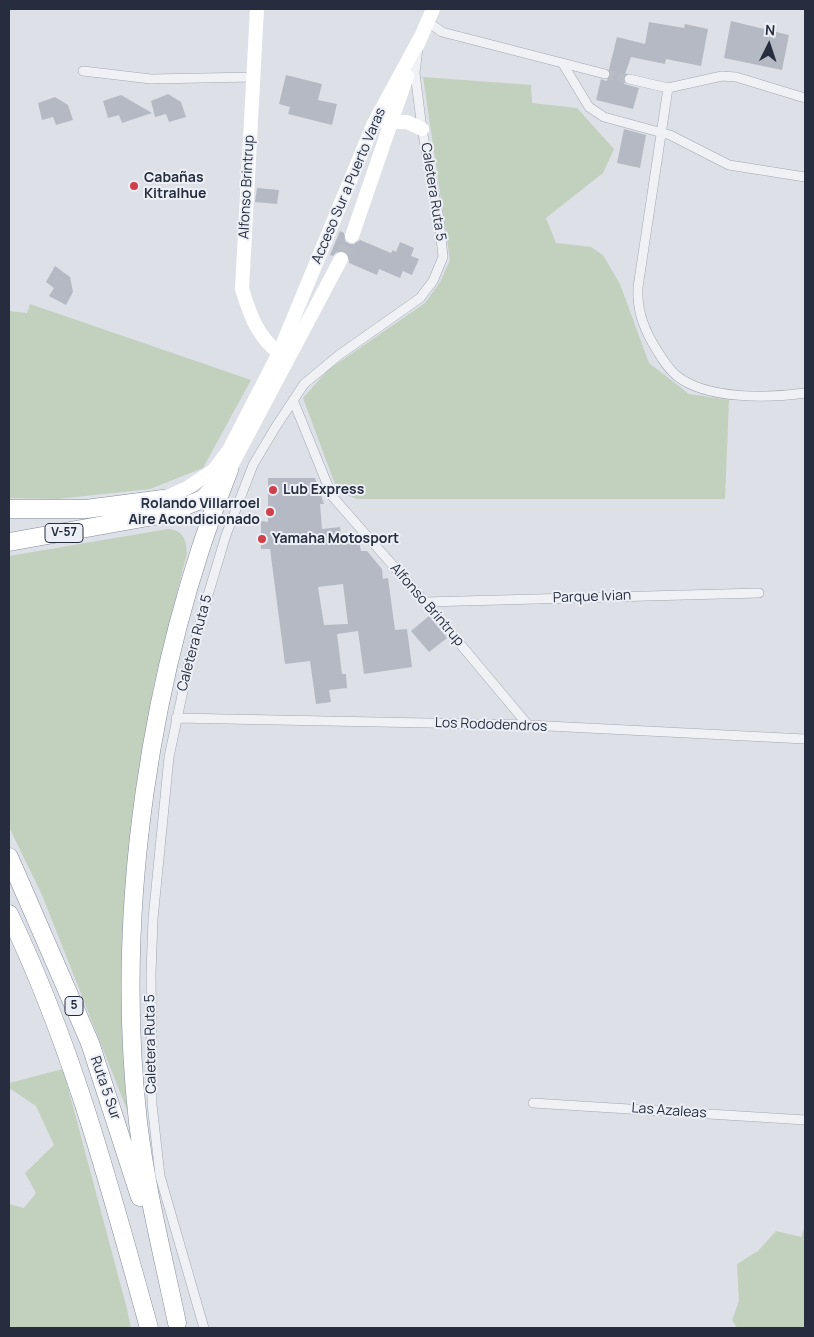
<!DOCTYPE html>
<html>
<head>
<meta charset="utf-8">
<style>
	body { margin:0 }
	#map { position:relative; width:814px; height:1337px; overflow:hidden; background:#dde0e7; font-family:Manrope,sans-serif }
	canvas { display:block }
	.frame { position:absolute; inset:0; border:10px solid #262d3e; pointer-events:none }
	.north { position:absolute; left:744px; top:20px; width:50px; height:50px; -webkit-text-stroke:4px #eceff5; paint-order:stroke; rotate:4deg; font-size:14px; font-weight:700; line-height:20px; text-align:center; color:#262d3e }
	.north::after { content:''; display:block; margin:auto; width:18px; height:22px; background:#262d3e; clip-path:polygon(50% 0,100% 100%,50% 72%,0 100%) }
</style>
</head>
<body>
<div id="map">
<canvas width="814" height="1337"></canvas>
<div class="frame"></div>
<div class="north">N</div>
</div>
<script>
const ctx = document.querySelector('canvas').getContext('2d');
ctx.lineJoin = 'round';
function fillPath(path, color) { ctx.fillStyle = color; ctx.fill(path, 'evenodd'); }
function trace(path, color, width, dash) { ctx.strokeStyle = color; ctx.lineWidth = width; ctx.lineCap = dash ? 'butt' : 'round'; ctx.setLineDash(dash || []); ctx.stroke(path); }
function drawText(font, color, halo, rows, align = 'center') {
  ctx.font = font + ' Manrope,sans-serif'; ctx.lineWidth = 4; ctx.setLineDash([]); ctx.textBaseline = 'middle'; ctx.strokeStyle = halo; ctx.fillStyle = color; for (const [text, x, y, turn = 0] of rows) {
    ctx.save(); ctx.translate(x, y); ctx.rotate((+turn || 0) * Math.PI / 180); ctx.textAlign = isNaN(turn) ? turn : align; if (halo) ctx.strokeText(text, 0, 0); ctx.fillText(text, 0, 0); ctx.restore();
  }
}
fillPath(new Path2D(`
	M423 77 531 85 532 103 577 108 614 149 603 173 546 218 556 243 591 247 603 255 620 284 649 363 689 394 729 400 725 499H357L338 492 303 398 328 370 425 303 440 282 450 260Z
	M30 304 251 380 203 468 150 489 57 499 9 498V311L27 313Z
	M168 529C183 530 186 539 187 553L153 690 138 797 127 1110 42 895 9 827V556Z
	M63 1069 127 1309 131 1328H9V1204L24 1208 36 1193 25 1173 54 1145 36 1106 9 1088V1083Z
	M805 1225V1328H737L732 1320 739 1301 737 1264 758 1251 776 1231 801 1237Z`), '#c1d1be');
fillPath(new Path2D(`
	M731 21 789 35 782 70 724 58Z
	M649 22 684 28 685 24 708 29 701 66 666 59 665 64 631 57 623 80 624 84 639 88 633 109 596 100 601 79 606 81 611 76 609 69 617 37 645 44Z
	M286 75 322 84 318 100 337 104 332 125 288 114 290 107 279 104Z
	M168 94 181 102 186 117 169 122 166 114 155 117 151 101Z
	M121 95 152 113 122 123 119 115 108 118 103 101Z
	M55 97 68 105 73 120 56 125 53 117 42 120 38 103Z
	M624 129 646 135 640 168 617 163Z
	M257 188 279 190 277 204 255 202Z
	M340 231 344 233 345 241 350 244H354L360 240 391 253 393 250 396 252 400 242 414 248 411 256 419 259 412 275 403 271 400 278 379 269 377 275 349 263V255L345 251H337L333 256 330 255Z
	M55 266 70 277 73 292 66 305 49 296 54 288 46 282Z
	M268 478H315L324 504H320L322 529 340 527 342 543 359 541 361 551H367L382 569 383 579 388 578 395 630 407 629 412 667 364 674 358 631 337 634 342 674H346L347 688 329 690 331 702 316 704 310 661 285 664 270 549H261V521L268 522ZM343 584 348 624 324 625 318 587Z
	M429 616 447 638 429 652 411 631Z`), '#b4b9c4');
trace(new Path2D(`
	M605 74 629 79`), '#b8bcc5', 9, [9, 4.5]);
trace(new Path2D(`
	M341 259 352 236`), '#b8bcc5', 14, [14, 7]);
const street = new Path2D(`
	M427 21 442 32 605 74
	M563 64 589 107 604 117 670 135 729 165 805 177
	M83 71 151 79 253 77
	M629 79 668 88 722 76 736 77 805 98
	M668 88 638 287C637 308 642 324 652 342 659 354 667 368 677 376 707 400 770 398 805 393
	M293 400 332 496 425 602 528 725
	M425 602 759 593
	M176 718 528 725 805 739
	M533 1103 805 1120
	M204 1328 160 1176 152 1104 151 973 153 919 169 757 189 662 208 595 226 535 253 465 275 428 304 384 339 355 420 298 433 281 443 257 439 219 422 129 415 73 418 48`);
const highway = new Path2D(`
	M9 509H86L163 499
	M9 542 165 514 203 499 221 480
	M9 857 90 1043 140 1197
	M9 914C73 1047 110 1187 149 1328
	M177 1323C163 1256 146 1189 138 1122 114 910 150 668 229 470`);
trace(street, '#a2a7b1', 10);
trace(highway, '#848c9e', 19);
trace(street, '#f0f1f5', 9);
trace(new Path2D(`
	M257 9 242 289C250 315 257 336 279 353
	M417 46 433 9
	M385 122H407L422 129
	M352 236 407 76
	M229 470 341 259
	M163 499 187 488 214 470 229 450 279 353 374 123 420 38`), '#fff', 14);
trace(highway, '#fff', 18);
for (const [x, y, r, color] of [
	[134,186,5,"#cf404a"],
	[273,490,5,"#cf404a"],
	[270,512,5,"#cf404a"],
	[262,539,5,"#cf404a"]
]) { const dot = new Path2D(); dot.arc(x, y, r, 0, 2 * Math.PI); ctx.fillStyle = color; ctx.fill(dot); trace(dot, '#eceff5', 2); }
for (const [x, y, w] of [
	[64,533,38],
	[74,1006,18]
]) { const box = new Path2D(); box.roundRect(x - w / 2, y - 9.5, w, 19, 4); ctx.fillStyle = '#eceff5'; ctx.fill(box); trace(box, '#262d3e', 1); }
drawText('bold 12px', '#262d3e', null, [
	["V-57",64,533],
	["5",74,1006]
]);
drawText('bold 14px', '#262d3e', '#eceff5', [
	["Cabañas",144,178],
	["Kitralhue",144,194],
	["Lub Express",283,490],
	["Rolando Villarroel",260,504,"right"],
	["Aire Acondicionado",260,520,"right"],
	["Yamaha Motosport",272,539]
], 'left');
drawText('14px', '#262d3e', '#eceff5', [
	["Acceso Sur a Puerto Varas",349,186,-67],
	["Alfonso Brintrup",247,187,-87],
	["Caletera Ruta 5",433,192,81],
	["Parque Ivian",592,597,-2],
	["Alfonso Brintrup",427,605,49],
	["Caletera Ruta 5",195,643,-75],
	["Los Rododendros",491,725,2],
	["Caletera Ruta 5",151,1044,-91],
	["Ruta 5 Sur",105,1088,71],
	["Las Azaleas",669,1111,4]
]);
</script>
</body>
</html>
